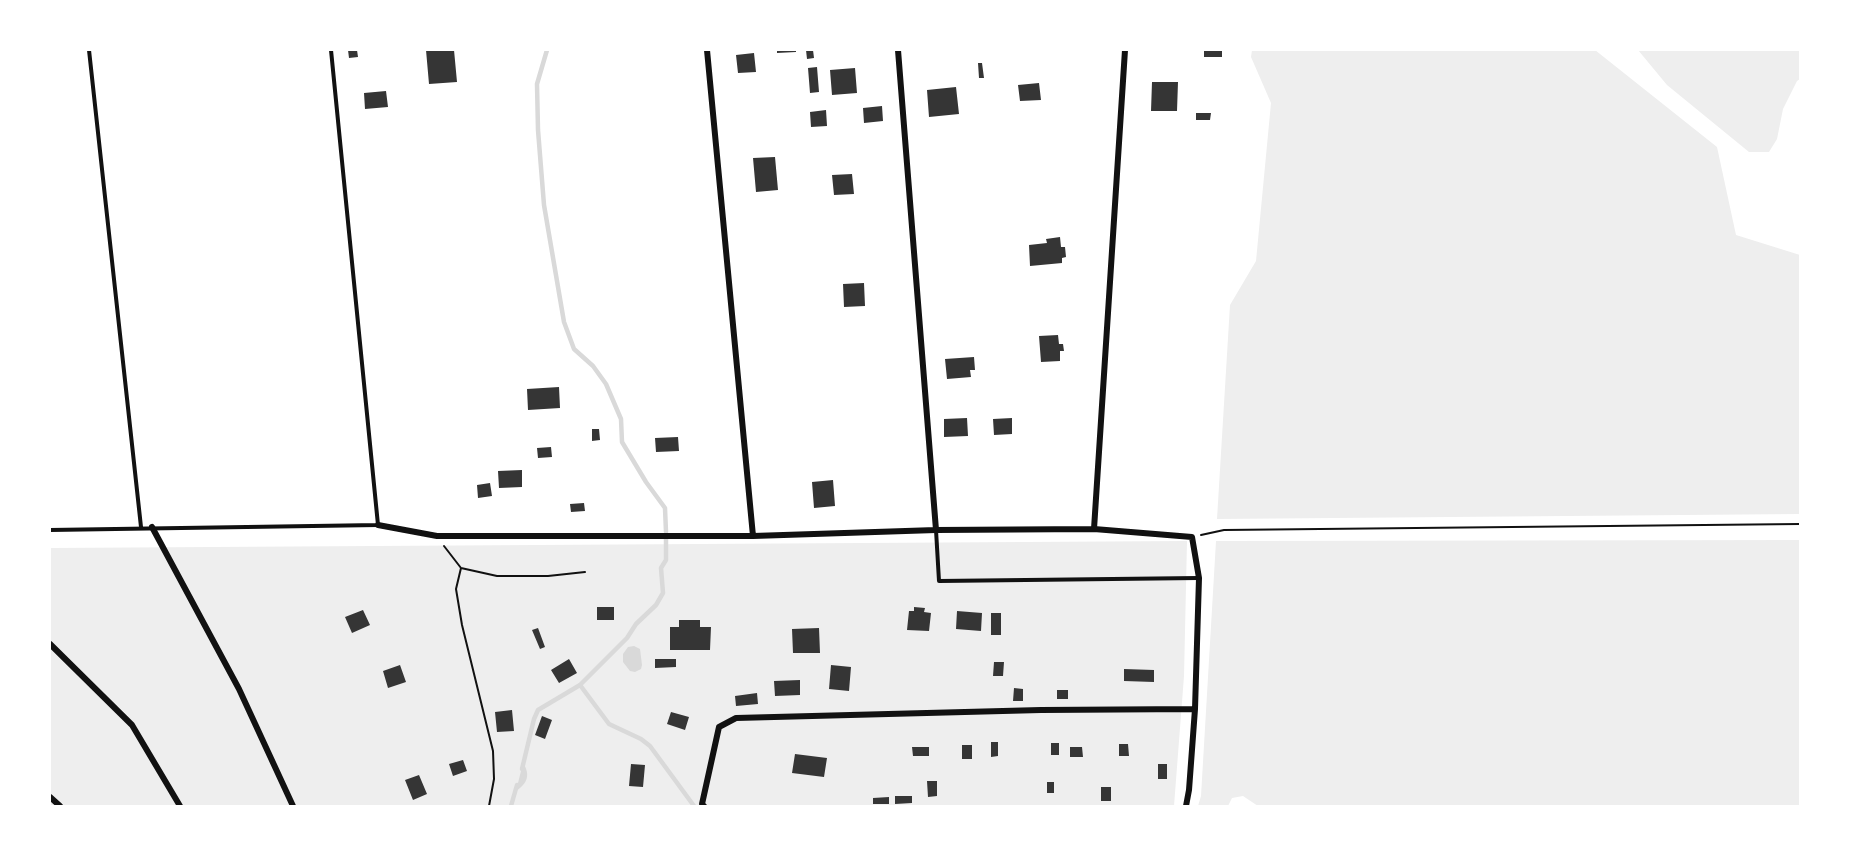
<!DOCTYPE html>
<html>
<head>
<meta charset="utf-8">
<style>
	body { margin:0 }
	#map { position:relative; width:1850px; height:856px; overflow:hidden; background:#fff; font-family:"DM Sans",sans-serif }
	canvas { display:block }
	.frame { position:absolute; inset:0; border:51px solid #fff; pointer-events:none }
</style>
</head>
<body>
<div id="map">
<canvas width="1850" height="856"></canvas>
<div class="frame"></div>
</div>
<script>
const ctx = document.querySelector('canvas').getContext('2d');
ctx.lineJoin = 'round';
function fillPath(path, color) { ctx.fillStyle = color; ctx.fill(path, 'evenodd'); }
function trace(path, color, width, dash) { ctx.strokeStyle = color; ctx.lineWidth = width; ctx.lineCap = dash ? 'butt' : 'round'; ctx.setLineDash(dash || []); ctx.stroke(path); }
fillPath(new Path2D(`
	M1252 50H1595L1717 147 1736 235 1800 255V514L1217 519 1230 305 1256 261 1271 103 1251 57Z
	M1638 50H1800V79L1797 81 1783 109 1777 139 1769 152H1749L1667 85Z
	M1800 540V806H1258L1243 796 1232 798 1228 806H1198L1201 796 1216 541Z
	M1187 541 1184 676 1174 806H50V548Z`), '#eee');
fillPath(new Path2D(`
	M634 646 640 649 642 665 641 669 635 672 630 671 623 662V654L628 647Z
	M523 763C531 775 527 784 516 791Z`), '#d9d9d9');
trace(new Path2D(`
	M547 50 537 84 538 130 544 205 564 322 574 349 593 366 606 384 621 419 622 442 646 482 665 508 666 532
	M580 685 609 724 641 739 650 746 694 806
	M522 769 534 719 538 710 580 685 627 638 636 624 656 605 663 593 661 568 666 560V538
	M511 806 517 785`), '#d9d9d9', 4.5);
fillPath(new Path2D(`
	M348 50H357L358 57 349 58Z
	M426 50H454L457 82 429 84Z
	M777 50H796V52L777 53Z
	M806 50H813L814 58 807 59Z
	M1204 50H1222V57H1204Z
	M754 53 756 72 738 73 736 55Z
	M978 63H982L984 78H979Z
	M817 67 819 92 810 93 808 68Z
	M855 68 857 93 832 95 830 70Z
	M1152 82H1178L1177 111H1151Z
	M1039 83 1041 100 1020 101 1018 85Z
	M956 87 959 114 929 117 927 90Z
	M386 91 388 107 365 109 364 93Z
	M882 106 883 121 864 123 863 108Z
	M826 110 827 126 811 127 810 112Z
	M1196 113H1211L1210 120H1196Z
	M775 157 778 190 756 192 753 158Z
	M852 174 854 194 834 195 832 175Z
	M1060 237 1061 247H1065L1066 257 1062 258V263L1030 266 1029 245 1047 243 1046 239Z
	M864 283 865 306 844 307 843 284Z
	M1058 335 1059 344H1063L1064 351H1060V361L1041 362 1039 336Z
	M974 357 975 370H970L971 377 947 379 945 359Z
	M559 387 560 408 528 410 527 389Z
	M967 418 968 436 944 437V419Z
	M1012 418V434L994 435 993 419Z
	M592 429H599L600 440 592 441Z
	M678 437 679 451 656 452 655 438Z
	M551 447 552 457 538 458 537 448Z
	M522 470V487L499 488 498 471Z
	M833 480 835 506 814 508 812 482Z
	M490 483 492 496 478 498 477 485Z
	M584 503 585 511 571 512 570 504Z
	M597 607H614V620H597Z
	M914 607 925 608 924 612 931 613 929 631 907 630 909 611H914Z
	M363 610 370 625 352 633 345 617Z
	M957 611 982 613 981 631 956 629Z
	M991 613H1001V635H991Z
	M679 620H700V627H711L710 650H670V627H679Z
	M538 628 545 647 540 649 532 630Z
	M819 628 820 653H793L792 629Z
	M569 659 577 673 559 683 551 670Z
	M655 659H676V667L655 668Z
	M994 662H1004L1003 676H993Z
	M400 665 406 682 388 688 383 671Z
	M831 665 851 667 849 691 829 689Z
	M1124 669 1154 670V682L1124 681Z
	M800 680V695L775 696 774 681Z
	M1014 688 1023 689V701H1013Z
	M1057 690H1068V699H1057Z
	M757 693 758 704 736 706 735 696Z
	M512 710 514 731 497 732 495 712Z
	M671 712 689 717 685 730 667 724Z
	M542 716 552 720 545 739 535 735Z
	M991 742H998V756L991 757Z
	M1051 743H1059V755H1051Z
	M1119 744H1128L1129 756H1119Z
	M962 745H972V759H962Z
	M912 747H929V756H913Z
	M1070 747H1082L1083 757H1070Z
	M795 754 827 758 824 777 792 773Z
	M463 760 467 771 453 776 449 764Z
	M631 764 645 765 643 787 629 786Z
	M1158 764H1167V779H1158Z
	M419 775 427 794 413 800 405 780Z
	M927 781H937V796L928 797Z
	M1047 782H1054V793H1047Z
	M1101 787H1111V801H1101Z
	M895 796H912V803L895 804Z
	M889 797V804H873V798Z`), '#353535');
trace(new Path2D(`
	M1201 535 1224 530 1800 524
	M444 546 461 568 456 589 462 625 493 751 494 779 489 806
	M461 568 497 576H548L585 572`), '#111', 2);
trace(new Path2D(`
	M89 50 141 527
	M50 530 378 525 331 50
	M936 530 939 581 1199 578`), '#111', 4);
trace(new Path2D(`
	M707 50 753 536
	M898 50 936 530
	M378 525 437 536H753L936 530 1094 529 1192 537 1199 578 1195 709 1189 790 1186 806
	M152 527 239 689 293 806
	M1094 529 1125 50
	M50 644 132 725 180 806
	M50 797 60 806
	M704 806 702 804 719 727 736 718 1041 710 1195 709`), '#111', 6);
</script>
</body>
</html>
